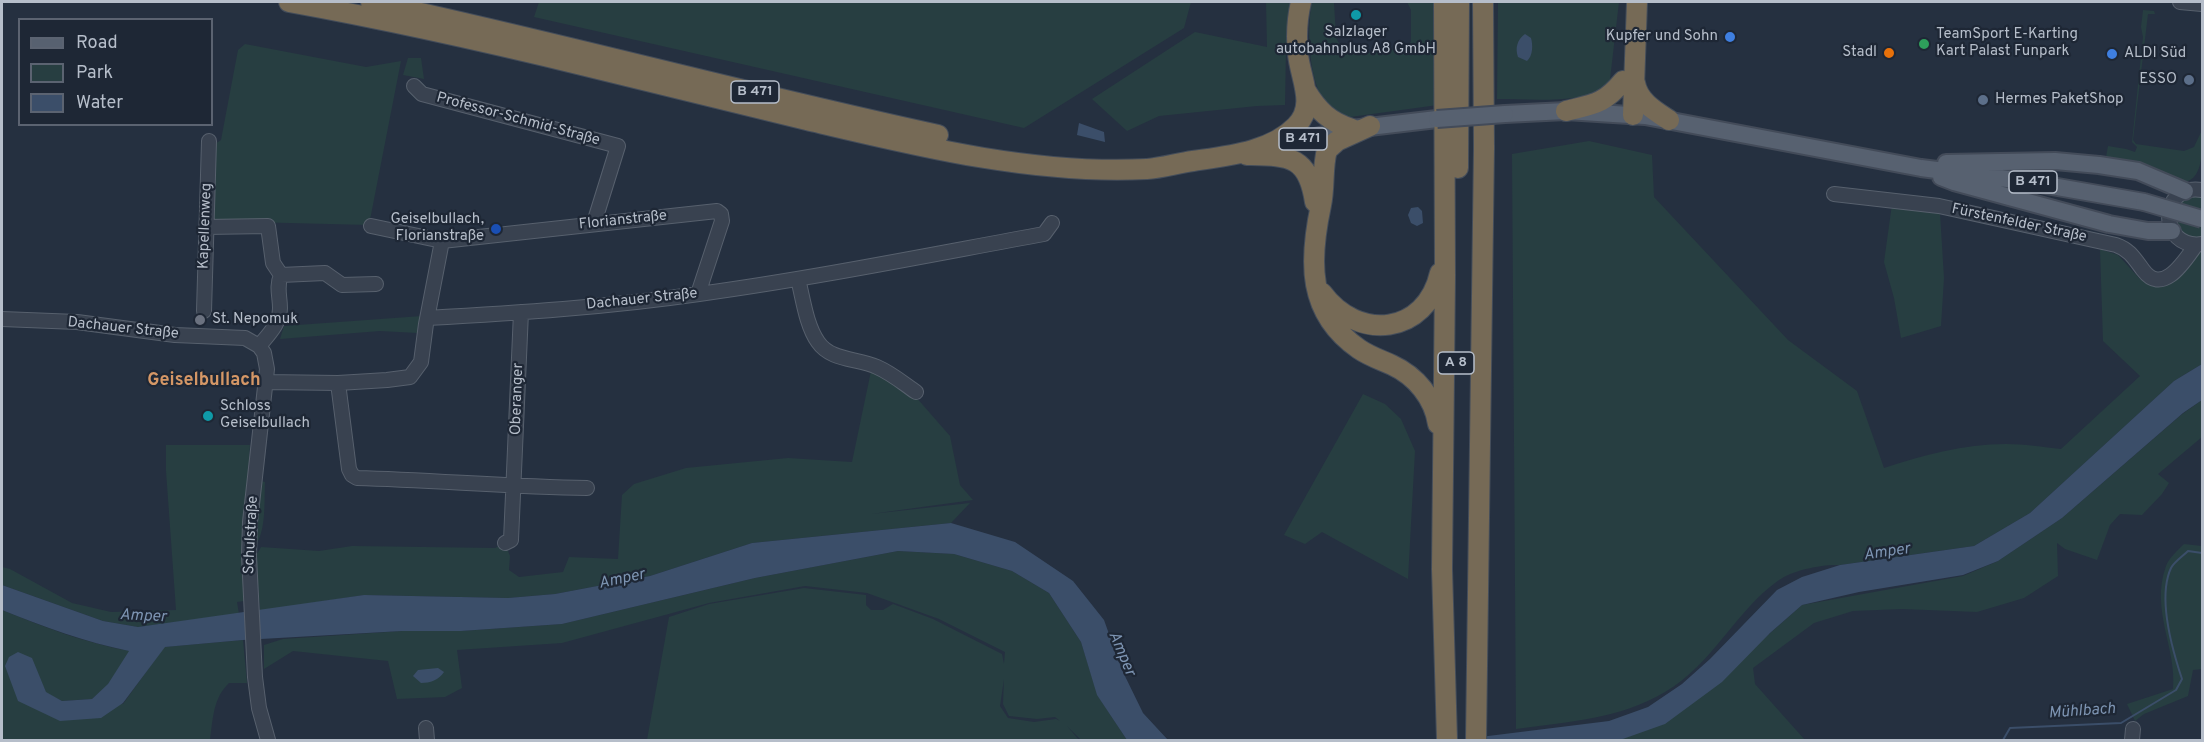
<!DOCTYPE html>
<html>
<head>
<meta charset="utf-8">
<style>
	body { margin:0 }
	#map { position:relative; width:2204px; height:742px; overflow:hidden; background:#253040; font-family:Overpass,sans-serif }
	canvas { display:block }
	.frame { position:absolute; inset:0; border:3px solid #b6beca; pointer-events:none }
	.legend { position:absolute; left:18px; top:18px; width:195px; height:108px; box-sizing:border-box; background:#1e2735; border:2px solid #5b6371; margin:0; padding:8px 10px; list-style:none; font-size:18px; color:#b6beca }
	.legend li { display:flex; align-items:center; gap:12px; height:30px }
	.legend b { width:30px; border:2px solid #5b6371 }
</style>
</head>
<body>
<div id="map">
<canvas width="2204" height="742"></canvas>
<div class="frame"></div>
<ul class="legend">
<li><b style="height:8px;background:#576170"></b>Road</li>
<li><b style="height:16px;background:#273e41"></b>Park</li>
<li><b style="height:16px;background:#3b4e69"></b>Water</li>
</ul>
</div>
<script>
const ctx = document.querySelector('canvas').getContext('2d');
ctx.lineJoin = 'round';
function fillPath(path, color) { ctx.fillStyle = color; ctx.fill(path, 'evenodd'); }
function trace(path, color, width, dash) { ctx.strokeStyle = color; ctx.lineWidth = width; ctx.lineCap = dash ? 'butt' : 'round'; ctx.setLineDash(dash || []); ctx.stroke(path); }
function drawText(font, color, halo, rows, align = 'center') {
  ctx.font = font + ' Overpass,sans-serif'; ctx.lineWidth = 4.5; ctx.setLineDash([]); ctx.textBaseline = 'middle'; ctx.strokeStyle = halo; ctx.fillStyle = color; for (const [text, x, y, turn = 0] of rows) {
    ctx.save(); ctx.translate(x, y); ctx.rotate((+turn || 0) * Math.PI / 180); ctx.textAlign = isNaN(turn) ? turn : align; if (halo) ctx.strokeText(text, 0, 0); ctx.fillText(text, 0, 0); ctx.restore();
  }
}
fillPath(new Path2D(`
	M539 2H1191L1184 28 1024 128 534 17Z
	M1266 2H1293L1286 50 1285 105 1257 106 1159 116 1127 131 1092 99 1195 32 1267 47Z
	M1312 2H1354L1334 3 1336 37C1342 60 1397 54 1411 42V10L1407 2H1435L1438 105 1350 117C1307 115 1306 31 1312 2Z
	M1498 2H1619L1609 88C1579 104 1531 99 1497 99Z
	M2143 10 2154 11 2155 14H2148L2133 140 2136 144 2184 151 2194 147 2202 130C2202 152 2204 182 2180 183L2105 163 2108 146 2126 149 2135 152 2137 147 2132 142 2143 37 2141 27Z
	M245 44 366 67 401 61 369 225 209 221 212 146 221 140 238 50Z
	M408 58H421L424 79 403 75Z
	M1589 141 1652 155 1654 197 1788 340 1857 391 1884 468C1924 455 1963 444 2006 444 2024 444 2043 447 2061 449L2140 376 2103 341 2100 249 2118 255 2140 279 2149 283 2167 284 2185 272 2196 253 2202 251V364L2174 381 2030 513 1974 546 1840 565C1823 564 1793 570 1779 580 1736 610 1713 664 1665 692 1620 719 1567 722 1516 729L1512 154Z
	M2202 196V238C2187 238 2182 234 2174 221 2181 200 2180 197 2202 196Z
	M1892 204 1940 213 1944 278 1941 326 1901 338 1894 298 1884 262Z
	M422 316 418 333 380 331 280 339 284 326Z
	M871 371 908 388 950 436 960 485 973 500 871 514 970 503 951 523 752 543 650 576 555 594 508 598 364 595 260 611 256 556 261 547 319 551 352 546 495 548 505 543 510 556 509 570 519 577 563 572 569 557 618 559 622 495 634 484 686 468 788 458 852 462Z
	M1363 394 1385 404 1401 419 1415 451 1408 579 1322 532 1305 544 1284 535Z
	M2202 400V437L2158 474 2169 483 2162 494 2142 515 2120 514 2110 525 2097 560 2065 549 2057 543 2058 576 2024 598 1977 612 1902 609 1853 611 1814 623 1753 668 1755 684 1805 740H1619L1768 635 1802 605 1963 576 1998 561 2062 518 2181 415Z
	M166 445H250L243 550 244 601 237 602 239 614 138 627 103 621 2 585V567L10 569 72 603 111 612 176 610 166 471Z
	M261 481 265 482C264 502 267 533 253 549Z
	M2184 544 2202 546V669L2193 670 2188 696 2144 714 2135 721 2127 704 2173 689C2177 648 2150 610 2166 566 2169 558 2178 550 2184 544Z
	M898 551 954 554 1012 571 1049 593 1081 642 1098 696 1127 740H1081L1067 726 1079 740H647L669 617 709 604 804 588 866 595V605L871 610H883L893 604 933 619 1002 654 1004 664 1005 652 939 619 867 593 805 586 709 603 562 643 457 650 462 688 445 697 397 699 388 661 293 651 264 669V645L283 639 402 631H461L562 624 755 578ZM1004 679 1003 704 1009 716 1037 719 1055 717 1060 721 1056 719 1034 722 1008 718 1000 706Z
	M2 610C44 627 85 643 130 651L108 685 92 699 62 701 46 693 31 658 18 701 123 704 164 647 243 640 247 683H229C213 698 213 719 210 740H2Z`), '#273e41');
fillPath(new Path2D(`
	M1525 34 1531 38C1533 45 1533 56 1527 61L1518 57C1515 48 1517 40 1525 34Z
	M1079 123 1104 132 1105 142 1077 135Z
	M1418 207 1422 211 1423 223 1417 226 1411 223 1408 215 1411 208Z
	M2202 364V400L2183 413 2062 518 1998 561 1963 575 1859 592 1802 605 1770 633 1722 682 1665 724 1620 740H1456L1609 721 1648 707 1682 684 1710 659 1777 590 1802 577 1840 565 1974 546 2030 513 2174 381Z
	M951 523 1015 542 1073 581 1104 620 1122 670 1143 713 1168 740H1127L1097 695 1081 642 1049 593 1012 571 954 554 898 551 755 578 562 624 461 631H402L243 640 165 647 123 703 101 718 60 721 18 701 5 666 9 657 18 652 32 658 46 692 62 701 92 699 108 684 129 651C85 642 44 627 2 610V585L103 621 138 627 364 595 508 598 555 594 650 576 752 543Z
	M438 668 444 672C439 680 430 683 421 683L413 676 418 670Z`), '#3b4e69');
trace(new Path2D(`
	M2003 740 2010 728 2121 723 2176 690 2182 679C2172 649 2157 598 2171 568 2174 562 2183 556 2188 551L2202 553`), '#3b4e69', 2);
const minor = new Path2D(`
	M2180 2 2202 4
	M414 86 422 94 618 146 594 223
	M1834 194 1939 206 2116 245C2130 250 2134 258 2143 270 2163 297 2185 260 2196 245
	M371 226 442 241 717 211 721 214 722 221 698 294
	M206 227 268 226 273 263 281 275C276 287 280 296 280 308 280 324 268 335 259 346
	M2202 244C2158 250 2158 183 2202 190
	M281 275 325 273 342 285 376 284
	M798 279C803 298 806 325 818 342 831 361 857 358 877 367 891 373 903 383 916 392
	M204 311 209 141
	M427 318C518 313 609 307 699 294 815 278 929 255 1044 234L1052 223
	M2 319 77 322 175 335 245 338 259 346 264 353 267 369 250 522 249 556 255 677 259 708 268 740
	M266 382 338 383 387 380 410 377 421 362 426 324 442 241
	M338 383 349 469 352 475 357 478C434 480 510 487 587 488
	M505 543 511 540 521 312
	M426 728 427 740
	M2132 740 2133 729`);
const major = new Path2D(`
	M1505 114 1566 111 1645 116 1921 168 2023 181 2144 202
	M1273 146 1352 129 1437 119
	M1946 163 2055 161 2099 165 2138 171 2185 191
	M1941 177 1954 182 2109 224 2148 231H2172`);
const highway = new Path2D(`
	M289 2C389 20 487 42 586 66 660 84 733 102 807 120 917 146 1033 175 1147 169 1162 168 1178 163 1193 161 1227 156 1271 152 1296 126 1317 105 1300 78 1298 54 1296 36 1297 19 1301 2
	M371 2C561 43 748 94 938 135
	M1444 2 1445 277 1442 569 1447 740
	M1635 83C1638 101 1655 111 1669 120
	M1306 91C1318 111 1330 122 1352 129
	M1566 111C1594 104 1604 104 1623 81
	M1633 115 1637 2
	M1370 126 1337 141 1327 150C1322 168 1325 187 1321 205 1309 261 1307 313 1359 349 1369 356 1381 360 1392 365 1416 376 1434 398 1438 424
	M1247 155C1289 156 1308 155 1315 202
	M1458 168 1459 2
	M1322 293C1358 342 1426 335 1440 273
	M1476 740 1484 148 1483 2`);
trace(minor, '#57606d', 16);
trace(major, '#434b59', 20);
trace(highway, '#444d5a', 22);
trace(minor, '#394250', 14);
trace(major, '#576170', 16);
trace(highway, '#766a56', 20);
const majorBridge = new Path2D(`
	M1437 119 1505 114
	M2144 202 2202 219`);
trace(majorBridge, '#434b59', 20, []);
trace(majorBridge, '#576170', 16);
for (const [x, y, r, color] of [
	[1356,15,6,"#0f9aa8"],
	[1730,37,6,"#3f7fe0"],
	[1924,44,6,"#2e9e5b"],
	[1889,53,6,"#e8710a"],
	[2112,54,6,"#3f7fe0"],
	[2189,80,6,"#5c6f8a"],
	[1983,100,6,"#5c6f8a"],
	[496,229,6,"#1a4fb4"],
	[200,320,6,"#6b7280"],
	[208,416,6,"#0f9aa8"]
]) { const dot = new Path2D(); dot.arc(x, y, r, 0, 2 * Math.PI); ctx.fillStyle = color; ctx.fill(dot); trace(dot, '#1e2735', 2); }
for (const [x, y, w] of [
	[755,92,48],
	[1303,139,48],
	[2033,182,48],
	[1456,363,36]
]) { const box = new Path2D(); box.roundRect(x - w / 2, y - 11, w, 22, 4.5); ctx.fillStyle = '#1e2735'; ctx.fill(box); trace(box, '#b6beca', 1.5); }
drawText('bold 14px', '#b6beca', null, [
	["B 471",755,92],
	["B 471",1303,139],
	["B 471",2033,182],
	["A 8",1456,363]
]);
drawText('15px', '#b6beca', '#1e2735', [
	["Salzlager",1356,33,"center"],
	["autobahnplus A8 GmbH",1356,50,"center"],
	["TeamSport E-Karting",1936,35],
	["Kart Palast Funpark",1936,52],
	["Kupfer und Sohn",1718,37,"right"],
	["Stadl",1877,53,"right"],
	["ALDI Süd",2124,54],
	["ESSO",2177,80,"right"],
	["Hermes PaketShop",1995,100],
	["Geiselbullach,",484,220,"right"],
	["Florianstraße",484,237,"right"],
	["St. Nepomuk",212,320],
	["Schloss",220,407],
	["Geiselbullach",220,424]
], 'left');
drawText('15px', '#b6beca', '#1e2735', [
	["Professor-Schmid-Straße",518,120,15],
	["Florianstraße",623,221,-6],
	["Fürstenfelder Straße",2019,224,12],
	["Kapellenweg",206,226,-88],
	["Dachauer Straße",642,300,-6],
	["Dachauer Straße",123,329,6],
	["Oberanger",518,399,-88],
	["Schulstraße",252,535,-87]
]);
drawText('italic 16px', '#7d94b2', '#1e2735', [
	["Amper",1887,553,-8],
	["Amper",622,580,-12],
	["Amper",143,617,3],
	["Amper",1121,654,67],
	["Mühlbach",2082,712,-4]
]);
drawText('bold 18px', '#d59766', '#1e2735', [
	["Geiselbullach",204,381]
]);
</script>
</body>
</html>
